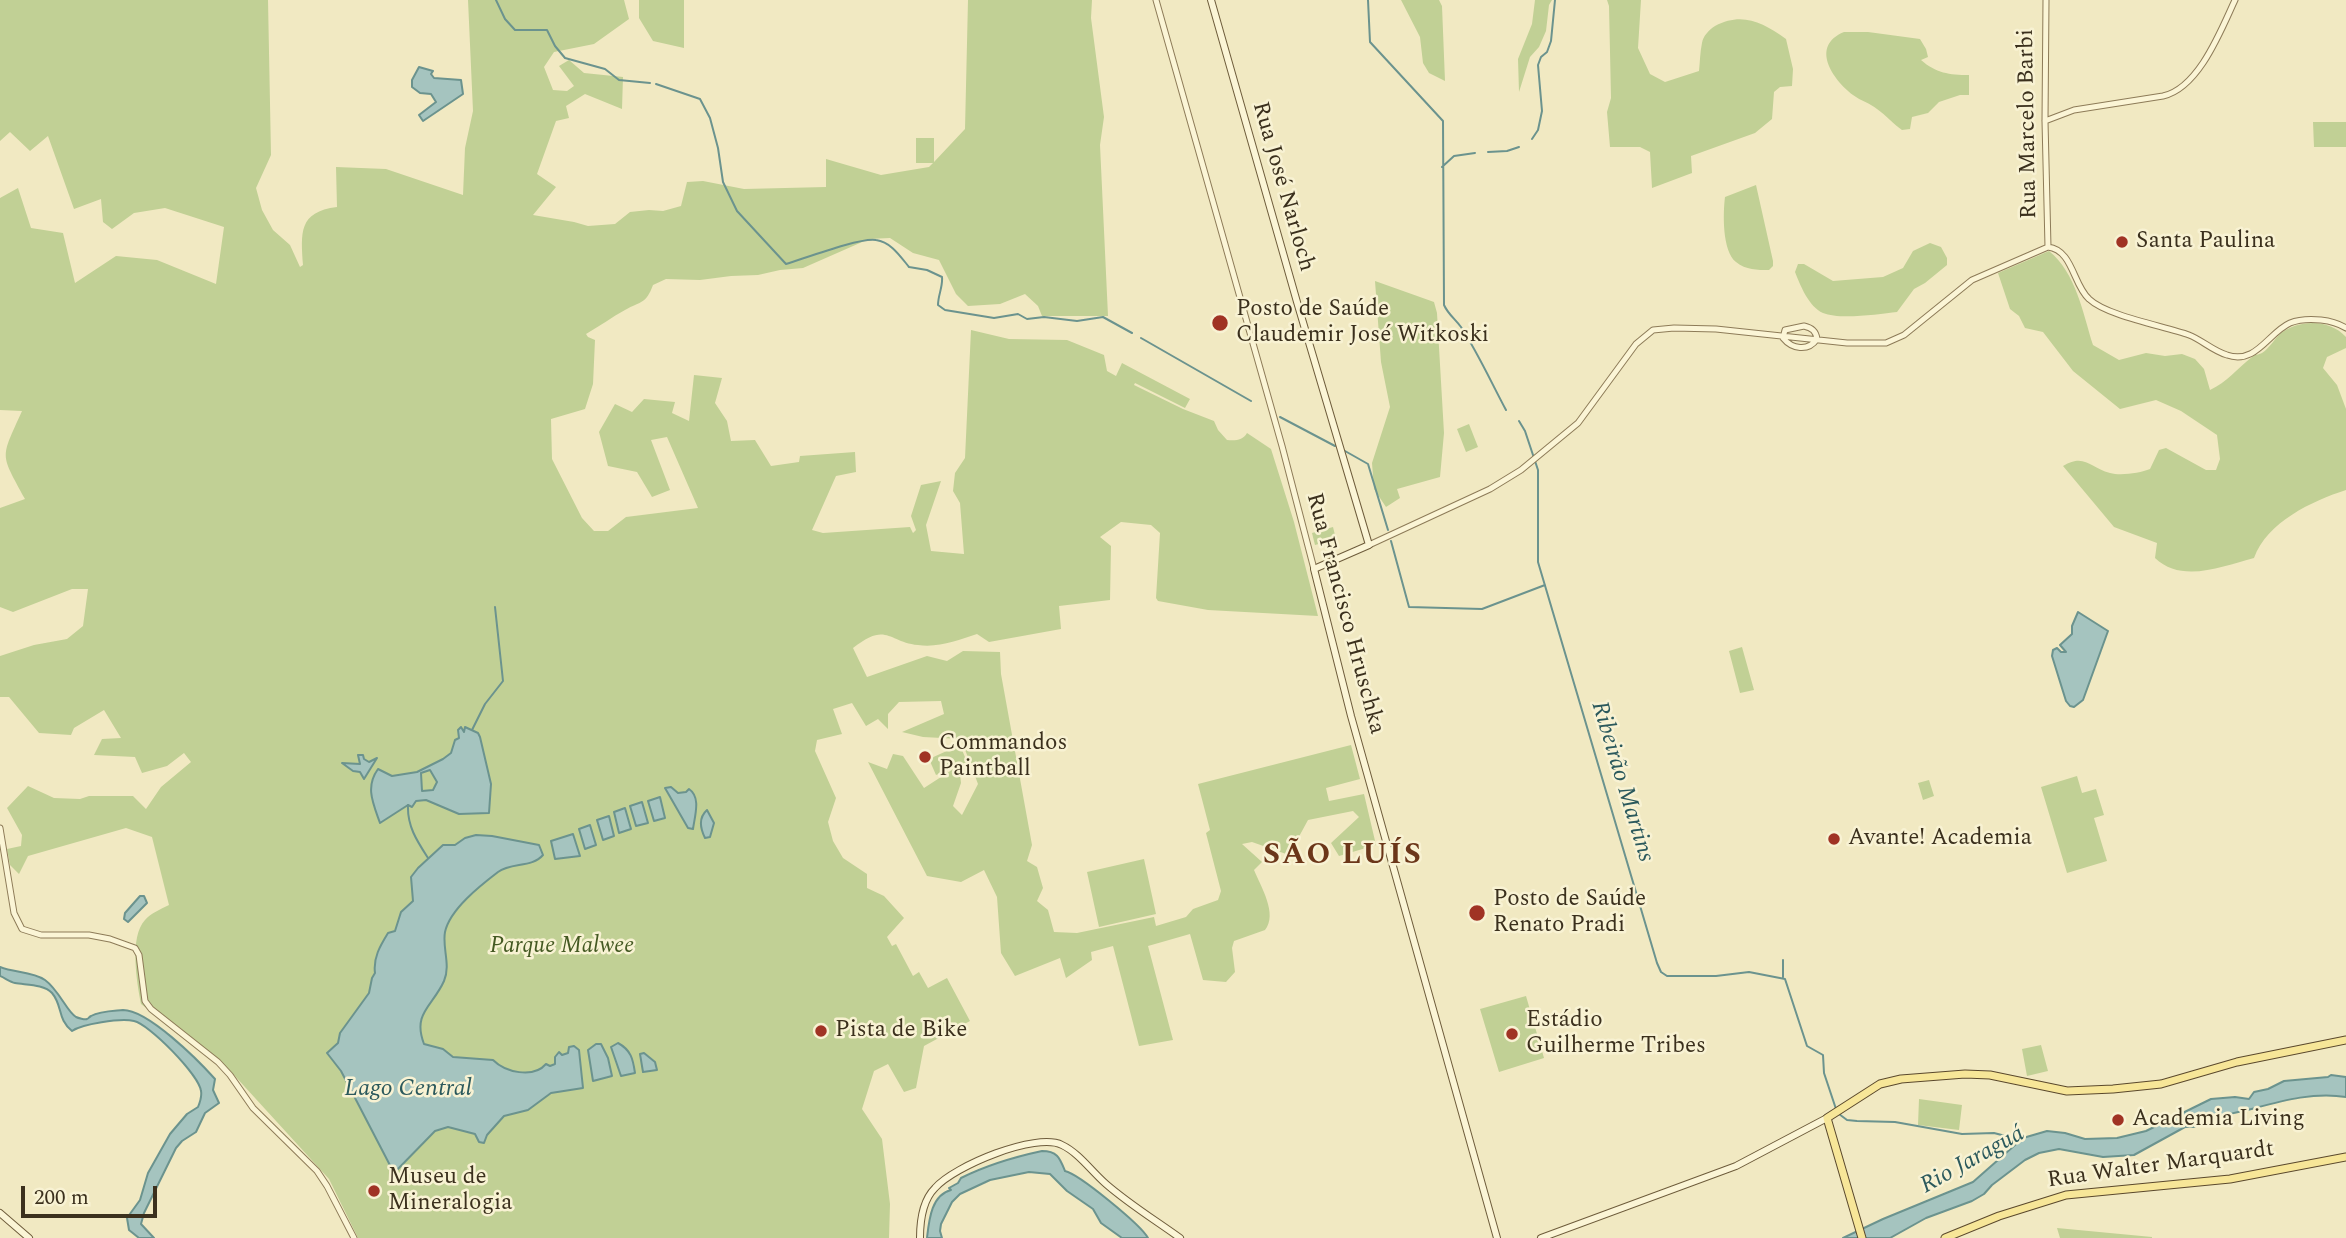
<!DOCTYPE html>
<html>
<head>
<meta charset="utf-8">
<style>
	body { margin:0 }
	#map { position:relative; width:2346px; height:1238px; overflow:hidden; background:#f1e9c2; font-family:Spectral,serif }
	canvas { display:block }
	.scale { position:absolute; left:21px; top:1186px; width:136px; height:32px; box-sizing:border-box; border:4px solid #3b301d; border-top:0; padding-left:9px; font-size:21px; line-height:24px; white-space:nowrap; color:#3b301d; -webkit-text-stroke:5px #f8f2d3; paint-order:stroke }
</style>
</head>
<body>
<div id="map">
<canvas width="2346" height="1238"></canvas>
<div class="scale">200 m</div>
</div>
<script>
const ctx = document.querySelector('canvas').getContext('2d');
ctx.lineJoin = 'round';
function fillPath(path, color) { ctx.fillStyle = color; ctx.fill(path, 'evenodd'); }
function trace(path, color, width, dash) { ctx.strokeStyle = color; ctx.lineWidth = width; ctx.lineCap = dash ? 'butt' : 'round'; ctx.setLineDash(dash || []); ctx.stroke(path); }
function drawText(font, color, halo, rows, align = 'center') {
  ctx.font = font + ' Spectral,serif'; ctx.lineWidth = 5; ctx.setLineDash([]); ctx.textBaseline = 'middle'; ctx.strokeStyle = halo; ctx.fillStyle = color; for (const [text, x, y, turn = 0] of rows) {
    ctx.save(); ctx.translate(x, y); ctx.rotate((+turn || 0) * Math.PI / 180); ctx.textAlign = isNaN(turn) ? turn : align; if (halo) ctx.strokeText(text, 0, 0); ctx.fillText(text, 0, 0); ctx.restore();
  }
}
fillPath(new Path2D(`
	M0 0H268L271 155 256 188 262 210 273 230 290 245 300 267 303 265C301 233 298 212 337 207L336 167 386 169 463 195 465 148 473 111 468 0H624L629 19 594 44 554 52 544 67 553 90 567 91 574 86 559 66 569 60 584 73 623 77 622 109 585 94 566 106 569 118 556 121 537 174 556 187 533 215 574 222 588 226 615 224 630 212 649 210 663 211 681 206 687 182 703 181 744 189 826 187V159L881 175 929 167 933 163H916V138H934V162L965 129 968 0H1092L1091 18 1104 117 1100 145 1108 316H1042L1038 306 1025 294 1000 304 968 306 956 294 939 260 913 253 890 238 869 239 803 268 780 270 758 275 731 276 700 280 666 279 653 285C646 304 641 301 625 310 612 317 600 326 586 334L588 337 595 340 593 384 585 409 551 419 552 459 582 518 594 531H608L626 517 698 508 667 437 651 440 670 490 652 497 637 472 608 466 599 432 615 404 632 412 644 399 675 402 672 413 689 421 694 375 722 378 715 403 727 421 731 441 755 440 771 466 799 462 800 456 855 452 856 472 836 476 812 530 823 533 910 527 913 533 916 530 911 516 921 485 941 481 926 525 931 551 964 554 960 503 953 491 955 473 965 458 971 330 1009 339 1067 340 1104 355 1107 371 1116 376 1122 363 1190 399 1185 408 1135 383 1134 385 1183 409 1214 421 1218 430 1227 440C1236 441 1243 440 1247 433L1271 449 1294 522 1318 616 1208 610 1158 601 1156 598 1160 533 1151 525 1121 522 1100 537 1111 546 1110 600 1059 606 1061 629 989 642 977 634C958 640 939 648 918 645 888 642 887 621 853 648L867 677 927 656 947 661 963 651 1000 652 1001 674 1032 845 1027 861 1037 867 1043 888 1037 901 1048 910 1054 932 1077 933 1154 917 1156 926 1186 917 1193 909 1218 900 1221 891 1206 833 1210 830 1198 784 1351 745 1360 779 1326 788 1329 801 1364 794 1376 845 1339 856 1331 843 1359 817 1353 811 1308 820 1289 855 1252 842 1242 844 1262 862 1254 870C1261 887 1278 914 1265 930L1234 941 1232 948 1235 972 1226 982 1203 980 1190 934 1148 946 1173 1040 1139 1046 1113 946 1091 952 1092 960 1066 978 1060 958 1015 976 1001 953 997 897 984 870 961 882 927 876 868 762 887 769 893 754 903 756 924 788 958 766 936 775 929 759 960 745 967 762 959 765 961 783 953 806 962 815 978 784 961 739 923 737 902 732 944 714 941 701 899 702 888 714V729L878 719 866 726 852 703 833 709 842 734 817 740 815 751 836 798 828 822 833 841 843 858 867 874V888L884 896 904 918 887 937 892 946 896 944 913 976 919 972 928 988 947 978 970 1021 924 1046 916 1088 904 1092 888 1064 874 1071 862 1109 882 1139 890 1204 889 1238H358L329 1179 234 1075 141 1004C137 983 129 937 145 920 151 913 161 909 169 905L152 837 126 828 28 856 19 874 10 865 7 849 21 846 22 835 7 808 28 786 54 798 80 799 89 796H133L146 809 161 787 191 762 184 753 167 766 142 773 135 757 94 755 102 739 121 738 104 710 74 728 71 735 39 733 9 697H0V656L34 645 67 639 83 626 88 589H72L13 612 0 607V508L25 499C0 452 0 460 22 411L0 410V198L18 188 31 228 63 233 75 283 116 256 157 260 216 284 224 227 165 208 134 213 112 229 103 222 101 199 74 209 48 136 30 151 10 132 0 141Z
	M639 0H684V48L653 41 639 18Z
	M1401 0H1439L1442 6 1445 81 1429 73 1423 63 1420 37Z
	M1535 0H1552L1549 5 1546 31 1539 47 1530 57 1519 92 1518 59 1532 24Z
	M1607 0H1641L1638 48 1650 74 1665 82 1699 71C1700 62 1700 52 1702 43 1703 36 1709 30 1715 26 1742 12 1762 22 1786 39L1793 69 1792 86 1780 87 1774 92 1772 119 1755 133 1691 156 1692 173 1652 188 1650 152 1640 147H1610L1607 112 1611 98 1609 6Z
	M1844 32H1868L1920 39 1926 49 1928 57 1921 60C1936 73 1949 75 1969 75V95H1960L1939 102 1928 113 1912 117 1910 129 1902 130C1893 124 1886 115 1877 109 1870 103 1861 101 1853 95 1832 79 1810 46 1844 32Z
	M2313 122H2346V147H2314Z
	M1756 185 1773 261V266L1769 270C1757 270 1746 270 1736 262 1722 251 1723 213 1725 197Z
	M1930 243 1941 247 1947 258V265L1925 283 1914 289 1897 312C1879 314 1840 320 1823 313 1809 307 1800 285 1795 272L1798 264H1804L1833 281 1883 277 1903 268 1913 251Z
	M2049 251C2076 273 2083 313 2093 345L2119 360 2146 353 2165 356 2182 354 2195 359 2204 369 2210 390C2227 382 2237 369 2252 357 2258 353 2256 356 2262 353 2270 348 2274 339 2281 333 2300 319 2330 319 2346 337V348L2327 357 2323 368 2337 385 2346 409V490C2312 501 2267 522 2254 558 2223 566 2182 584 2155 558L2157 543 2114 527 2063 466C2085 453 2090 468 2110 473 2121 476 2140 473 2150 469L2159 450 2166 448 2206 470H2216L2220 459 2217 435 2181 411 2156 400 2120 409 2073 371 2043 332 2025 328 2019 316 2010 309 1998 273Z
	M1375 281 1434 302 1437 313 1444 433 1440 477 1397 489 1400 498 1386 507 1374 489 1372 463 1390 407 1381 362Z
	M1469 424 1478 447 1466 452 1457 429Z
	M1333 527 1336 539 1315 545 1312 533Z
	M1742 647 1754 690 1740 693 1729 651Z
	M2077 776 2082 793 2096 789 2104 815 2094 818 2107 861 2067 873 2041 787Z
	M1929 780 1934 796 1923 800 1918 783Z
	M1144 859 1156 914 1099 927 1087 872Z
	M1526 996 1544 1058 1499 1072 1480 1009Z
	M2041 1045 2048 1071 2027 1076 2022 1049Z
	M1919 1099 1962 1105 1959 1130 1918 1125Z
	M2057 1228 2152 1237V1238H2060Z`), '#c1d095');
const water = new Path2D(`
	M419 67 433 71 431 74 434 78 461 80 463 94 423 121 419 115 436 102 431 94 420 93 412 87V80Z
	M2078 612 2108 631 2083 700 2074 707 2070 706 2066 701 2052 656 2053 650 2057 648 2061 652H2066L2060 645 2072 634V626Z
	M461 727 464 732 465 727 478 733 480 737 491 784 489 813 459 814 426 800 416 801 412 807 408 805 380 823C373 803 365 787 378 769L392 776 417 772 443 759 451 753 455 740 459 738 458 730ZM430 770 437 782 433 790 422 791 421 773Z
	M358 755H363L364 759 369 762 377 758 364 779 360 772 353 771 342 763 360 764Z
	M671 787 678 793 686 792 689 789C701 797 695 815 693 829L688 828 665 788Z
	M660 797 665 818 654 821 648 801Z
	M642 802 648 823 636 826 630 806Z
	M625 808 631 829 619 833 614 812Z
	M707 810 714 823 710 837 705 838C700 828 698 818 707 810Z
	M609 816 614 836 603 840 597 820Z
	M590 825 596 845 585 849 579 829Z
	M573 834 580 856 555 859 551 841Z
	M476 835 492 836 539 845 543 855C532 868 511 862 498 872 481 885 450 909 445 932 442 948 451 965 444 981 433 1006 412 1013 424 1044L443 1049 453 1057 493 1060C505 1072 533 1079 546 1064L550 1066 555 1064V1057L559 1052 562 1055 568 1053 569 1047 574 1046 579 1050 583 1088 551 1093 528 1110 504 1116 487 1135 484 1143 479 1142 475 1134 448 1127 435 1131 394 1173 341 1071 327 1053 338 1043 340 1033 369 993 372 978 375 973C373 958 380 946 388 933L395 931 401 912 413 901 411 877 418 868 443 845H455L465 838Z
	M140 896H144L147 903 128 922 124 919 125 913Z
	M0 967C14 973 32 971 45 980 59 990 67 1012 76 1017 78 1018 85 1020 87 1019 88 1019 89 1017 91 1016 100 1011 113 1011 123 1010 148 1010 198 1060 215 1079L213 1090 219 1103 205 1113 196 1132 182 1141 176 1148 144 1213 141 1224 154 1238H139L129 1230 127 1218 140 1200 148 1173 170 1134 187 1114 198 1107C200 1102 202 1096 201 1091 199 1075 149 1024 134 1021 120 1018 82 1024 72 1031 57 1019 63 1006 52 993 44 984 26 985 15 983 10 982 5 978 0 976Z
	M618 1043C631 1050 633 1059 635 1073L621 1076 611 1047Z
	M596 1044H601L608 1058 612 1076 593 1081 588 1050Z
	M644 1053 655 1062 657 1070 643 1072 640 1054Z
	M2331 1075 2346 1077V1097C2315 1092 2285 1100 2255 1108 2233 1114 2213 1116 2194 1127H2185L2134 1155 2103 1157 2059 1149 2039 1153 2025 1160 1992 1185 1984 1194 1972 1201 1926 1218 1890 1238H1843L1883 1219 1973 1182 2023 1138 2047 1131 2065 1133 2085 1139 2117 1138 2146 1131 2211 1099 2235 1097 2249 1099 2254 1092 2268 1089 2284 1081 2328 1077Z
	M1042 1151C1058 1151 1060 1159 1065 1171 1079 1174 1141 1225 1148 1238H1122L1101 1223 1093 1209 1067 1191 1050 1174 1029 1172 990 1180 960 1194 952 1202 941 1224 940 1231 942 1238H927C929 1221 931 1195 951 1190L949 1188 958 1183 961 1178C987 1165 1014 1157 1042 1151Z`);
fillPath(water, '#a5c4bf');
trace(water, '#6b938e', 2);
trace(new Path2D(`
	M496 0 505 19 515 30H547L555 46 565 58 605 69 619 80 650 83
	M1368 0 1370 42 1443 121 1444 305C1448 314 1455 319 1461 327 1478 353 1491 382 1506 410
	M656 84 700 99 710 118 718 148 723 182 737 211 786 264C803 259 861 237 876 240 891 242 900 256 909 267L927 270 942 277C943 287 938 295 938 305L945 310 994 318 1018 314 1027 319 1044 317 1077 321 1103 317 1132 333
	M1532 139 1538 130 1542 111 1538 65 1541 57 1547 52 1551 41 1555 0
	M1488 152 1507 151 1519 147
	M1442 167 1454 156 1475 153
	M1141 338 1251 401
	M1280 417 1335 446
	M1519 421 1525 431 1538 470V562L1657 963 1661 972 1667 976H1716L1749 972 1785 979 1807 1046 1823 1055 1824 1073 1836 1109
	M1345 451 1368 464 1388 530
	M1391 541 1409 607 1482 609 1545 585
	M472 730 485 704 503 681 495 607
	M408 805C407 826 417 841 428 858
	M1783 977V960
	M1839 1114 1847 1120 1857 1121 1895 1122 1962 1134 1994 1133 2021 1140`), '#6b938e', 2);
const tertiary = new Path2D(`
	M1156 0 1282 446 1314 569
	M2046 0 2045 121 2048 247
	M2045 121 2074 110 2163 96C2199 88 2221 30 2235 0
	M2048 247C2073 250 2073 285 2089 299 2107 316 2164 326 2189 335 2202 340 2213 351 2227 355 2256 365 2268 333 2290 323 2300 319 2311 319 2321 320 2330 321 2338 323 2346 328
	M1804 326C1812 328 1816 331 1817 339 1808 352 1792 349 1783 338L1785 330Z
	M1369 545 1490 489 1521 470 1578 423 1636 344 1653 330 1674 328 1716 329 1847 343H1886L1904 335 1972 280 2048 247
	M0 828 14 913 22 929 41 935H89L110 939 135 948 139 955 145 1001 151 1009 218 1062 230 1075 253 1108 317 1171 327 1186 354 1238`);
const secondary = new Path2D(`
	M1211 0 1297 302 1369 545 1314 569 1351 716 1497 1238
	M0 1213 29 1238
	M920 1238C920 1221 922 1201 935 1188 954 1166 1036 1132 1062 1145 1079 1153 1092 1172 1106 1184 1129 1204 1155 1220 1180 1238
	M1541 1238 1736 1166 1827 1118`);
const primary = new Path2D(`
	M1862 1238 1827 1118 1880 1084 1901 1079 1965 1074 1990 1075 2067 1091 2113 1089 2161 1084 2237 1062 2346 1040
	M1945 1238 1999 1216 2066 1195 2230 1179 2346 1157`);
trace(tertiary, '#8d7b58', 7);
trace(secondary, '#6e5c3b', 8);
trace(primary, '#5a482c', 9);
trace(tertiary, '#fbf5d6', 5);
trace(secondary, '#fbf5d6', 6);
trace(primary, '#f7e698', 7);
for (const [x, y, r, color] of [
	[2122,242,7,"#a03324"],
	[1220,323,9,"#a03324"],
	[925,757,7,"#a03324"],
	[1834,839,7,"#a03324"],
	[1477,913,9,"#a03324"],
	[821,1031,7,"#a03324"],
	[1512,1034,7,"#a03324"],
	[2118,1120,7,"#a03324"],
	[374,1191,7,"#a03324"]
]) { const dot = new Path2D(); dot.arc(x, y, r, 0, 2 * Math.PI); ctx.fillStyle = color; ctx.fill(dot); trace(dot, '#f8f2d3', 2.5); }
drawText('23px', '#3b301d', '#f8f2d3', [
	["Rua Marcelo Barbi",2029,124,-91],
	["Rua José Narloch",1282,187,74],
	["Rua Francisco Hruschka",1344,614,75],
	["Rua Walter Marquardt",2161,1166,-8]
]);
drawText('23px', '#3b301d', '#f8f2d3', [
	["Santa Paulina",2136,242],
	["Posto de Saúde",1236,310],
	["Claudemir José Witkoski",1236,336],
	["Commandos",939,744],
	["Paintball",939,770],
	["Avante! Academia",1848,839],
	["Posto de Saúde",1493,900],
	["Renato Pradi",1493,926],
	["Estádio",1526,1021],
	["Guilherme Tribes",1526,1047],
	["Pista de Bike",835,1031],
	["Academia Living",2132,1120],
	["Museu de",388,1178],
	["Mineralogia",388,1204]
], 'left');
drawText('italic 23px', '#445922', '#f8f2d3', [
	["Parque Malwee",562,947]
]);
drawText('italic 24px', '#2b595c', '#f8f2d3', [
	["Ribeirão Martins",1621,782,73],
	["Lago Central",408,1090],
	["Rio Jaraguá",1973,1161,-29]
]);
ctx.letterSpacing = '2px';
drawText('bold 30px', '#6b3619', '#f8f2d3', [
	["SÃO LUÍS",1343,857]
]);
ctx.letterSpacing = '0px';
</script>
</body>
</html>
